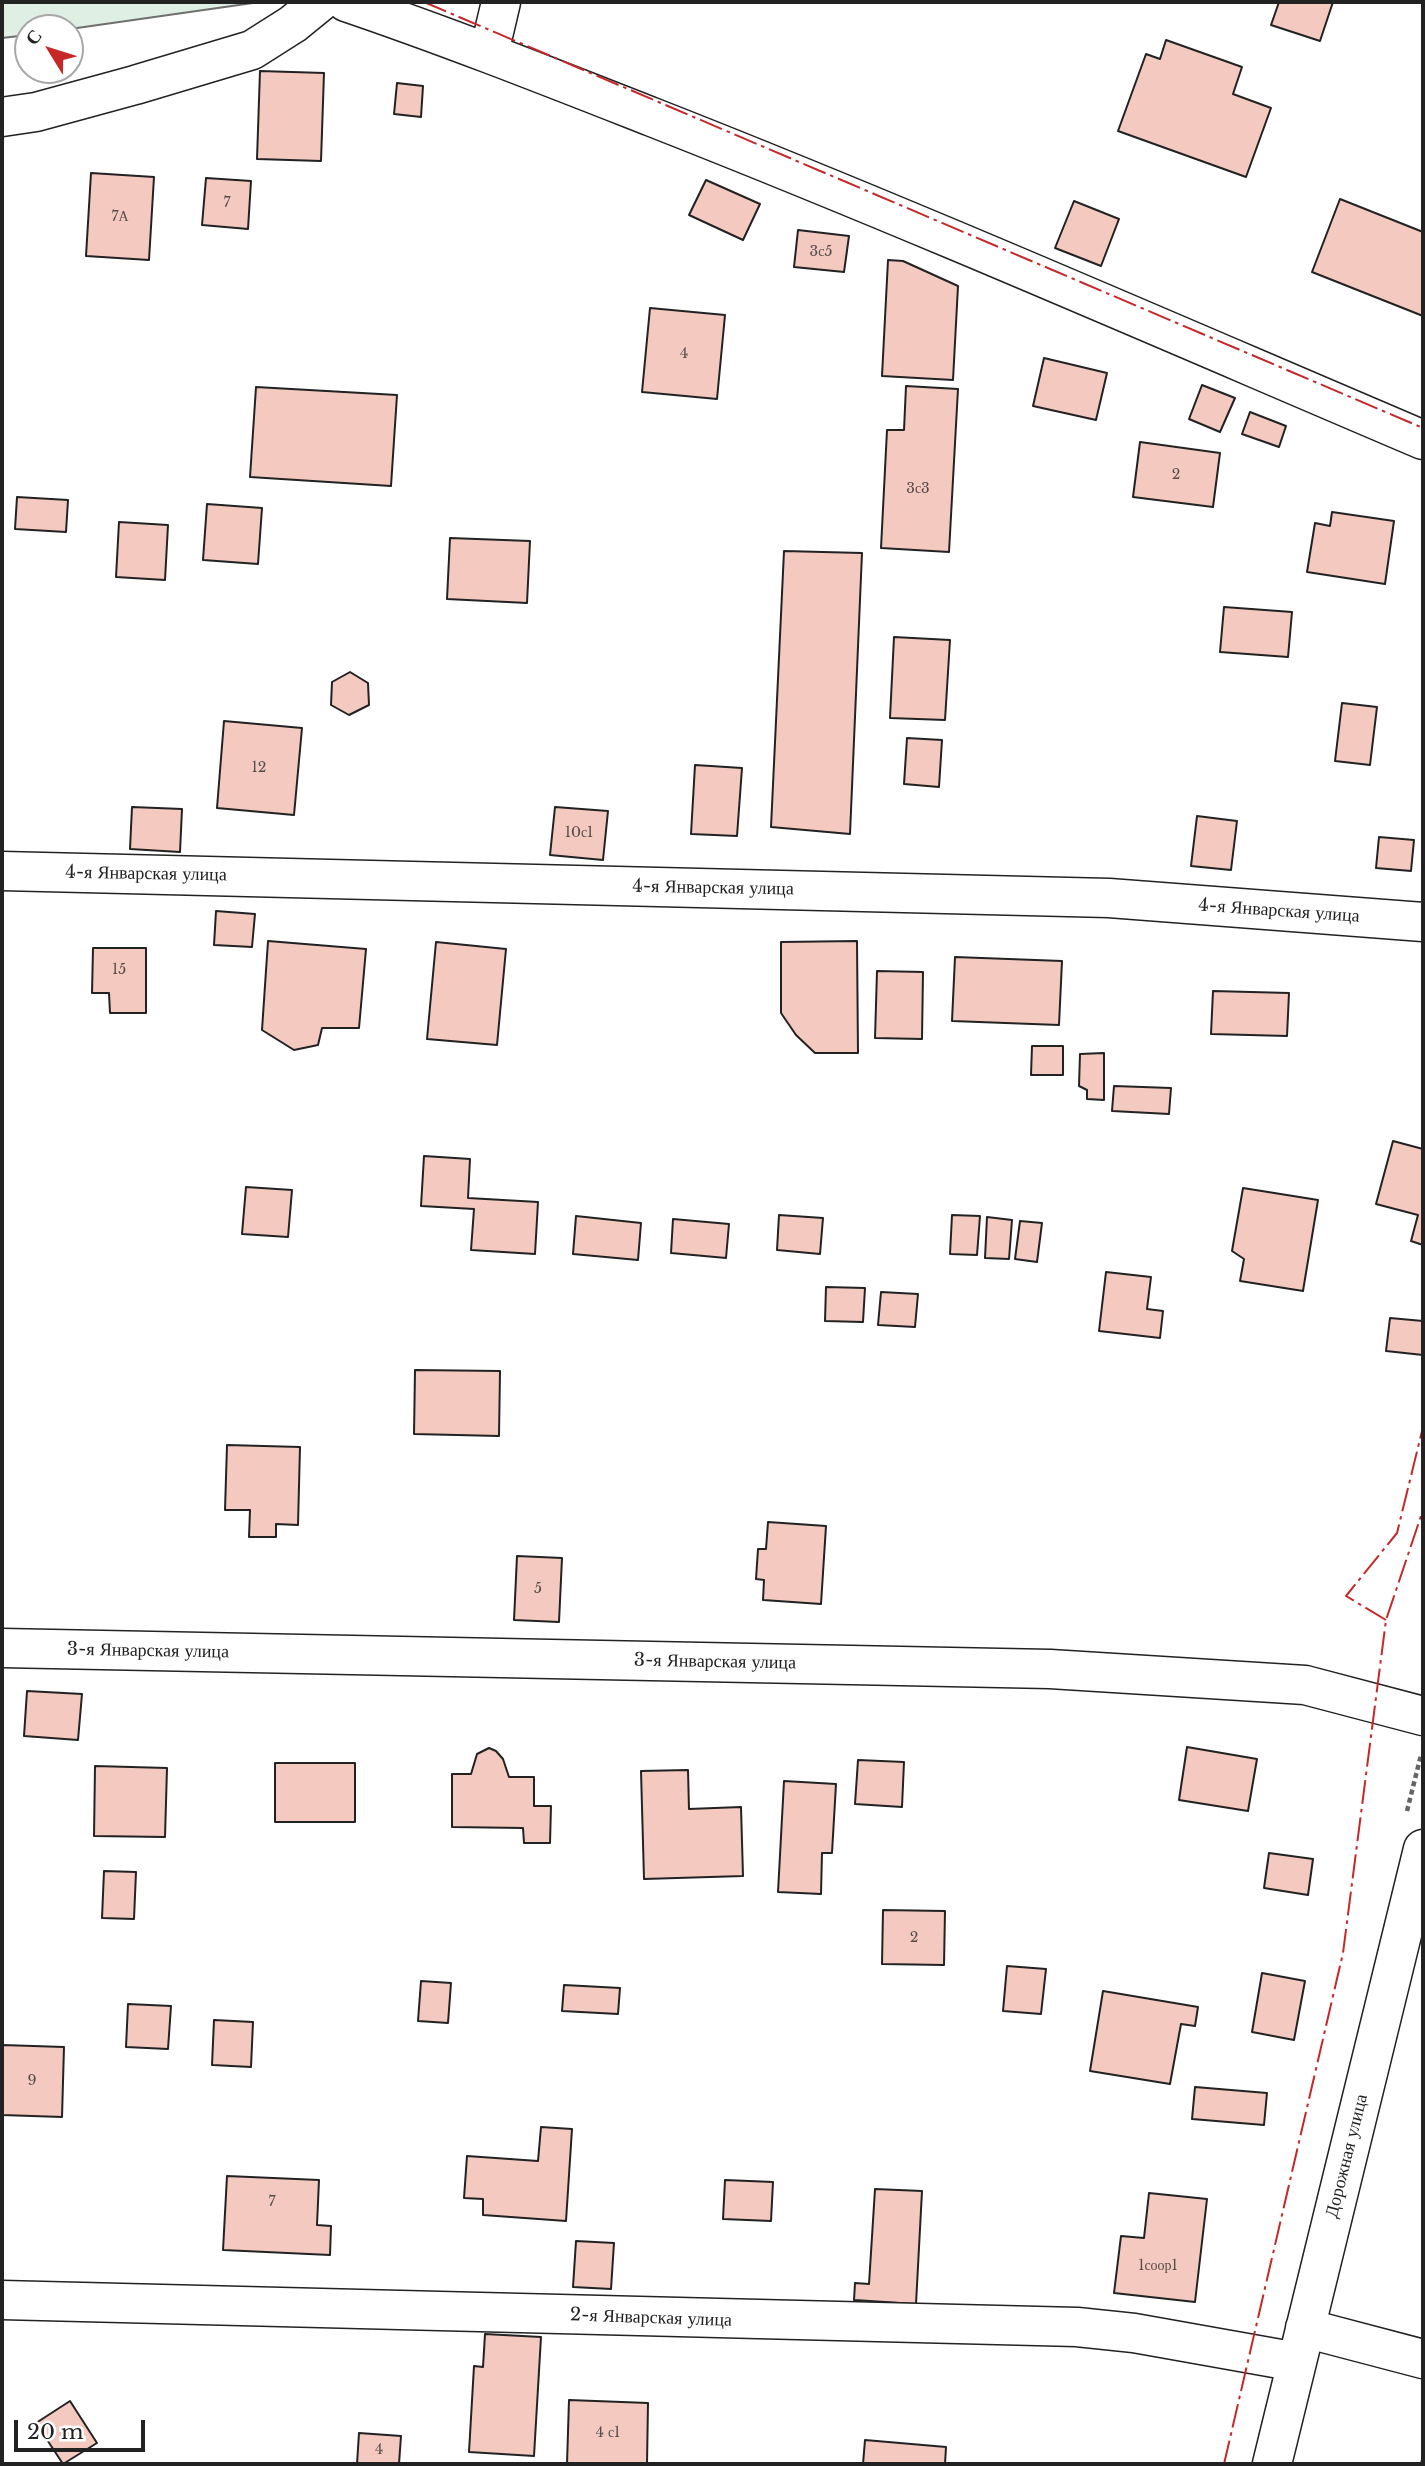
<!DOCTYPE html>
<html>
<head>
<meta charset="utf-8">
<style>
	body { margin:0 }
	#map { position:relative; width:1425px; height:2466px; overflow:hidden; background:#fff; font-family:"Libre Baskerville",serif }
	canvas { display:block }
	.frame { position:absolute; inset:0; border:4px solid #222; pointer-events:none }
	.north { position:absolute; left:14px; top:14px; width:70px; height:70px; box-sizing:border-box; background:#fff; border:2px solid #a7a7a7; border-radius:50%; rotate:308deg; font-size:19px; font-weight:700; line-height:28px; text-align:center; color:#222 }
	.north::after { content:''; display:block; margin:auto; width:24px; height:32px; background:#c62828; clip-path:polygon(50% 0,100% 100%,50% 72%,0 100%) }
	.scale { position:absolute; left:14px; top:2420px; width:131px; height:32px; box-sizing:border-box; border:4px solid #222; border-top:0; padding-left:9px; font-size:21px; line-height:24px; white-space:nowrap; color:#222; -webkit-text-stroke:5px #fff; paint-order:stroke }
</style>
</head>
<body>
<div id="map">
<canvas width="1425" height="2466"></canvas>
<div class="frame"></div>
<div class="north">С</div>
<div class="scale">20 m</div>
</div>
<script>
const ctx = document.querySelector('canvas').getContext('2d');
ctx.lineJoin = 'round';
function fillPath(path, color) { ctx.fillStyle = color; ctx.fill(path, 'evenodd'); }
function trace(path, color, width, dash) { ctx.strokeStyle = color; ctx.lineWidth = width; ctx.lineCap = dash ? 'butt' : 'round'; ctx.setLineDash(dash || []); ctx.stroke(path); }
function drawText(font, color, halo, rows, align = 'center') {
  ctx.font = font + ' "Libre Baskerville",serif'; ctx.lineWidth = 5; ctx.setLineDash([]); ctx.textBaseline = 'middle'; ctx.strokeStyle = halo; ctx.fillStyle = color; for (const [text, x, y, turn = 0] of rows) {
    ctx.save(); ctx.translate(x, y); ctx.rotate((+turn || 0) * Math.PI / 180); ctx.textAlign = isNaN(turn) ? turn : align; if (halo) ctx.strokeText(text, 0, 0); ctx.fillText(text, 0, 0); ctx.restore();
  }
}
const green = new Path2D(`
	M2 2H260L70 29 28 28V35L2 38Z`);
fillPath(green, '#e0efe3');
trace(green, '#6f6f6f', 2);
const building = new Path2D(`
	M1279 2H1333L1320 41 1271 25Z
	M1166 40 1242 67 1233 94 1271 108 1246 177 1118 131 1146 54 1160 59Z
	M260 71 324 73 321 161 257 159Z
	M397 83 423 86 421 117 394 114Z
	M91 173 154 177 149 260 86 256Z
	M206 178 251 181 248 229 202 225Z
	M706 180 760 204 743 240 689 215Z
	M1340 199 1423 232V316L1312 272Z
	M1074 201 1119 219 1101 266 1055 248Z
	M798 230 849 236 844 272 794 267Z
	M888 260 903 261 958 286 953 380 882 376Z
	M650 308 725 315 717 399 642 392Z
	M1044 358 1107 373 1096 420 1033 406Z
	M1202 385 1235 398 1220 432 1189 419Z
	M906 386 958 389 949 552 881 548 887 430H904Z
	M256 387 397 395 391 486 250 477Z
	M1250 412 1286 426 1279 447 1242 434Z
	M1140 442 1220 453 1213 507 1133 497Z
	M17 497 68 500 66 532 15 529Z
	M207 504 262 508 258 564 203 560Z
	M1332 512 1394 521 1385 584 1307 572 1315 523 1330 526Z
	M119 522 168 525 165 580 116 577Z
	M450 538 530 541 527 603 447 599Z
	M784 551 862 553 850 834 771 827Z
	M1224 607 1292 612 1288 657 1220 652Z
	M894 637 950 640 945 720 890 718Z
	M350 672 368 683 369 705 349 715 331 705 332 682Z
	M1342 703 1377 707 1370 765 1335 761Z
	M224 721 302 728 294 815 217 808Z
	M907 738 942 740 939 787 904 784Z
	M695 765 742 768 737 836 691 834Z
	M132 807 182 809 180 852 130 849Z
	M555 807 608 811 603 860 550 855Z
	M1197 816 1237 821 1231 870 1191 866Z
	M1379 837 1414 840 1411 871 1376 868Z
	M216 911 255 914 252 947 214 945Z
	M268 941 366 949 359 1028H322L318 1045 294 1050 262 1030Z
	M857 941 858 1053H815L796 1035 781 1013V942Z
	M436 942 506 949 497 1045 427 1039Z
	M93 948H146V1013H110L109 993H92Z
	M955 957 1062 961 1059 1025 952 1021Z
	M877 971 923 972 922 1039 875 1038Z
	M1213 991 1289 993 1287 1036 1211 1034Z
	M1032 1046H1063V1075H1031Z
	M1104 1053V1100L1087 1099V1090L1079 1086 1080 1054Z
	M1114 1086 1171 1088 1169 1114 1112 1111Z
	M1393 1141 1423 1149V1245L1411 1241 1418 1215 1376 1204Z
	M424 1156 470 1159 468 1198 538 1202 535 1254 471 1250 474 1209 421 1206Z
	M246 1187 292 1190 288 1237 242 1234Z
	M1243 1188 1318 1200 1303 1291 1240 1281 1244 1259 1232 1251Z
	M779 1215 823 1218 820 1254 777 1250Z
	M952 1215 980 1216 977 1255 950 1254Z
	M576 1216 641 1223 638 1260 573 1254Z
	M987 1217 1012 1220 1009 1259 985 1258Z
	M673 1219 729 1224 726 1258 671 1253Z
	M1020 1221 1042 1223 1037 1262 1015 1259Z
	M1106 1272 1151 1277 1147 1309 1163 1311 1160 1338 1099 1331Z
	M826 1287 865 1288 863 1322 825 1321Z
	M881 1292 918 1294 915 1327 878 1325Z
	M1390 1318 1423 1321V1355L1386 1351Z
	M415 1370 500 1371 499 1436 414 1434Z
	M227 1445 300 1447 298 1525 276 1524V1537H249L250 1510H225Z
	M768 1522 826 1526 821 1604 763 1600 764 1580 756 1579 758 1549H766Z
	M517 1556 562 1558 559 1622 514 1620Z
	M27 1691 82 1694 78 1740 24 1736Z
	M1187 1747 1257 1759 1248 1811 1179 1800Z
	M489 1748 496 1751 503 1759 509 1777H534V1806H551L550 1843H524L523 1828 452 1827V1774H471L477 1754Z
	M858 1760 904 1762 902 1807 855 1804Z
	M275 1763H355V1822H275Z
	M95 1766 167 1768 165 1837 94 1836Z
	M688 1770 689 1809 741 1807 743 1876 644 1879 641 1771Z
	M784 1781 836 1784 832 1853H822L821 1894 778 1892Z
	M1269 1853 1313 1859 1308 1895 1264 1888Z
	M104 1871 136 1872 134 1919 102 1918Z
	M883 1910 945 1911 944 1965 882 1964Z
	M1007 1966 1046 1969 1041 2014 1003 2011Z
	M1262 1973 1305 1981 1294 2040 1252 2032Z
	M421 1981 451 1983 448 2023 418 2021Z
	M564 1985 620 1988 618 2014 562 2011Z
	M1103 1991 1198 2007 1195 2026 1181 2024 1170 2084 1090 2071Z
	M128 2004 171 2006 168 2049 126 2047Z
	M214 2020 253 2022 251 2067 212 2065Z
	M2 2045 64 2047 62 2117 2 2115Z
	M1195 2087 1267 2093 1264 2125 1192 2119Z
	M541 2127 572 2129 566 2221 483 2215V2199L464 2198 467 2156 538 2161Z
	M227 2176 319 2180 317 2225 331 2226 330 2255 223 2250Z
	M725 2180 773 2182 771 2221 723 2219Z
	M875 2189 922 2191 916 2304 854 2300 855 2283 869 2284Z
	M1149 2193 1207 2199 1195 2302 1114 2293 1121 2236 1144 2238Z
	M576 2241 614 2243 611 2289 573 2287Z
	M485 2334 541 2337 534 2456 469 2452 474 2366 483 2367Z
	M569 2400 648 2403 647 2464H567Z
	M70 2401 97 2443 63 2464 36 2423Z
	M359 2433 401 2436 399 2464H357Z
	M865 2440 946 2447 945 2464H863Z`);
fillPath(building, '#f3c9c0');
trace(building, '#222', 2);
const minor = new Path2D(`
	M346 2C449 37 550 77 652 117 912 219 1167 331 1423 440
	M489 53 501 2
	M2 117 36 112 135 85 252 50 293 24 320 2
	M2 871 1109 898 1423 922
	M2 1648 1050 1669 1305 1685 1423 1716
	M2 2300 1077 2327 1134 2333 1297 2362
	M1305 2328 1423 2359
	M1272 2464 1423 1849`);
trace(minor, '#222', 41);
trace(new Path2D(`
	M1407 1811 1421 1755`), '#646464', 4.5, [5, 3.5]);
trace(minor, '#fff', 38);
trace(new Path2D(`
	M1421 2464 1423 2455`), '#222', 2, [9, 3.5]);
trace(new Path2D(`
	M424 2 1423 428
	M1386 1620 1346 1596 1397 1533 1423 1427
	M1224 2464 1343 1953 1386 1620 1423 1510`), '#c62828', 2, [24, 5, 3.5, 5]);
drawText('14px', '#564c4a', null, [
	["7",227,203],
	["7А",120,217],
	["3с5",821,252],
	["4",684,354],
	["2",1176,475],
	["3с3",918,489],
	["12",259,768],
	["10с1",579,833],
	["15",119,970],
	["5",538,1589],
	["2",914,1938],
	["9",32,2081],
	["7",272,2202],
	["1соор1",1158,2266],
	["4 с1",608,2433],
	["4",379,2450]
]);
drawText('18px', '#222', '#fff', [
	["4-я Январская улица",146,874,1],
	["4-я Январская улица",713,888,1],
	["4-я Январская улица",1279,911,4],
	["3-я Январская улица",148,1651,1],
	["3-я Январская улица",715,1662,1],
	["Дорожная улица",1347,2156,-76],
	["2-я Январская улица",651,2318,2]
]);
</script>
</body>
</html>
